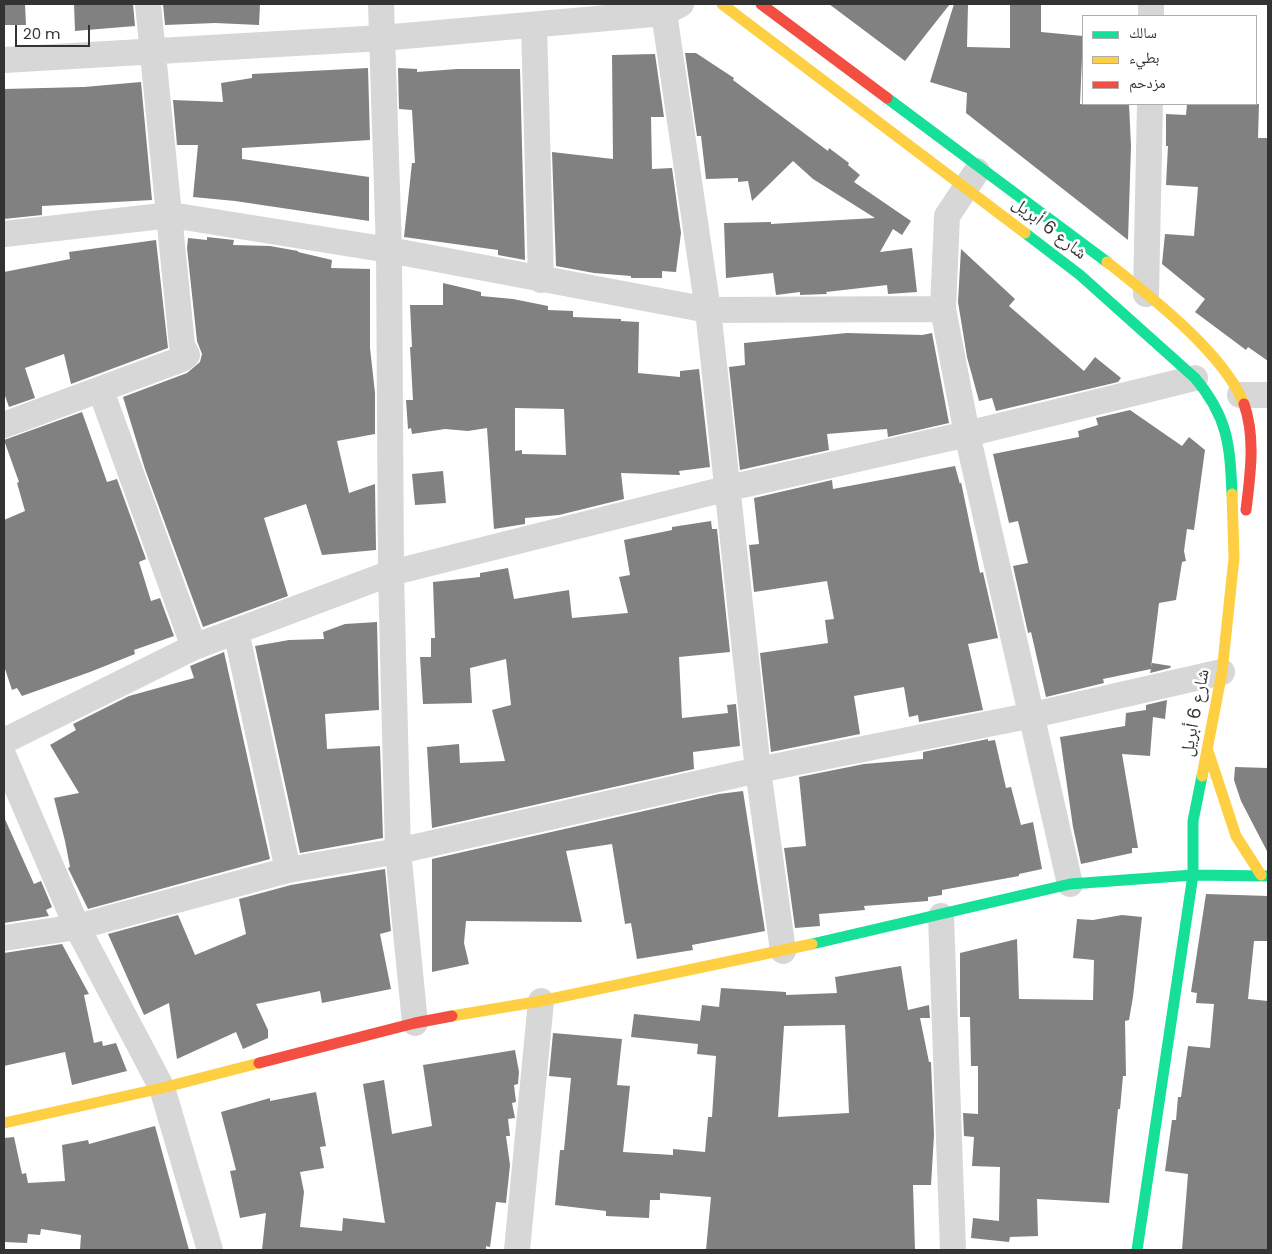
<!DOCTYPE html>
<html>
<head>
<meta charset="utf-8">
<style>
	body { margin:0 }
	#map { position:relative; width:1272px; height:1254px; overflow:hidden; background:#fff; font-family:Poppins,"Noto Naskh Arabic",sans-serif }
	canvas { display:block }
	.frame { position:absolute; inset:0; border:5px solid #333; pointer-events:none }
	.legend { position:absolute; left:1082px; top:15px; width:175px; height:90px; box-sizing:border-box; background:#fff; border:1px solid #adadad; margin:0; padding:6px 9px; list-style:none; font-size:15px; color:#333 }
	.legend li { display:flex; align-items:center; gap:10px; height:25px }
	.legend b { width:25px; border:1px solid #adadad }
	.scale { position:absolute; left:15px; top:25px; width:75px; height:22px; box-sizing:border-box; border:2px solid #333; border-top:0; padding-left:6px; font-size:15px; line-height:18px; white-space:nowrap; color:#333; -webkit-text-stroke:4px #fff; paint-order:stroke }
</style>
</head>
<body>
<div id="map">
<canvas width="1272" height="1254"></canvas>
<div class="frame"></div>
<ul class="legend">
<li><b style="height:6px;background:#16e098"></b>سالك</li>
<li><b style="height:6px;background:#ffcf43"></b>بطيء</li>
<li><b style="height:6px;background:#f24e42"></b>مزدحم</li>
</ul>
<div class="scale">20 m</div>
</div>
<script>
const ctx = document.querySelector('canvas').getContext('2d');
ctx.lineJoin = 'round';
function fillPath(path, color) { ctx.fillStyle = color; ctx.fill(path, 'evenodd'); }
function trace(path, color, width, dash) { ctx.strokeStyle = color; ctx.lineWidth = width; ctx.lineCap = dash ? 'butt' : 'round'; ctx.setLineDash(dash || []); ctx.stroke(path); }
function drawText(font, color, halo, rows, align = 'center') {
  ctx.font = font + ' Poppins,"Noto Naskh Arabic",sans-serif'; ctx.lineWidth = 5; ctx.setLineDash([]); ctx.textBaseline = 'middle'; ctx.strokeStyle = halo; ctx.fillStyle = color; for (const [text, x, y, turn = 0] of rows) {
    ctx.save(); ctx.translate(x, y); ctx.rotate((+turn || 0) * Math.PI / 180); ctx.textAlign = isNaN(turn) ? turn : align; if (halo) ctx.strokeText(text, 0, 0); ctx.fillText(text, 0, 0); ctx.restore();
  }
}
fillPath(new Path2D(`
	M4 4H25L26 25H4Z
	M74 4H133L135 26 75 31Z
	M163 4 260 5 259 25 215 23 165 25Z
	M829 4H950L905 61Z
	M954 4H968L967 47 1010 48V4H1041V32L1083 36 1080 104H1129L1131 146 1128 240 966 113 967 93 930 82Z
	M685 53H696L734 78 733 80 828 151 829 148 849 163 848 165 860 175 854 182 911 221 902 235 893 229 880 252 912 248 917 292 888 294 887 285 826 292 827 294 800 295V292L776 295 773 273 726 278 724 223 771 222V224L875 218 813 179 793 161 752 201 748 181 738 182V178L706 179 701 136H697Z
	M655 54 664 117H651L652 169 672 168 681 233 676 272 662 271V278H631V276L594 273 556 266 552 152 613 159 612 55Z
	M368 68 370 140 242 148V159L369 177V221L235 201 193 197 198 145H177L173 100 223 102 221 83 252 78V74Z
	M398 68 417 69V72L457 69H520L525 260 498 255V250L404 237 412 163H415L412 110 399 109Z
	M141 82 152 200 42 206V215L4 219V89L84 87Z
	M1187 104H1259L1258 138H1268V361L1248 347 1246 350 1195 312 1205 299 1162 264 1165 234 1194 236 1198 187 1166 185 1168 146H1166V114L1186 115Z
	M207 237 234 240 233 245 270 246 298 251V252L332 260 331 268 370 269V348L375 393V434L337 441 349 493 375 484 376 550 322 555 306 504 264 518 288 596 203 627 145 469 123 397 187 373 200 362 202 354 197 341 187 248 188 238 207 240Z
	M156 240 168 348 71 384 64 354 25 368 35 398 9 407 4 393V272L70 259 69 252Z
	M961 249 1015 299 1009 306 1084 371 1095 357 1121 378 1118 382 996 411 992 398 979 401 967 357 958 302Z
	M443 283 481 292V296L513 299 548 306V310L573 311V317L621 319V321L639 322 638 373 680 377V371L699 369 710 467 679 471 680 475 621 473 624 499 559 515 525 518V524L494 529 487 428 468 431 445 429 412 434 411 428 408 429 406 400H413L410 347H412L410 305H443ZM515 408 564 409 566 455 522 454V450L515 451Z
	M847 333 922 335 932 333 949 423 888 437 887 429 827 434 829 450 740 470 729 367 745 365 744 343Z
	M1130 410 1182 446 1189 437 1205 450 1194 530 1187 529 1184 551 1186 561 1182 562 1176 600 1159 603 1151 668 1152 663 1171 666 1170 668 1150 673 1151 669 1103 679 1104 683 1046 697 1031 632 1028 633 1013 566 1028 563 1018 521 1009 523 993 454 1079 437 1078 431 1098 425 1096 418Z
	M82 412 107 482 117 479 146 559 139 562 151 601 160 598 174 636 134 650 135 654 90 672 22 696 17 688 12 690 4 666V520L25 511 17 483 19 482 4 440Z
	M955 466 960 484 961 482 980 573 983 572 998 638 968 644 983 710 919 722 918 715 909 717 904 687 854 696 860 734 771 752 760 653 828 643 825 620 834 619 827 581 754 592 749 545 759 544 754 498 832 480 833 489Z
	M443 471 446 503 415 505 412 474Z
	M711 521 712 529H717L730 652 679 657 682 718 728 713 727 705 736 704 740 746 693 752 694 769 432 828 427 747 459 744 460 763 505 761 492 710 511 705 506 659 470 668 472 703 423 704 420 657H431V638H435L433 582 480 577V573L508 568 514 599 569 590 572 618 628 613 619 577 630 575 624 540 672 530V527Z
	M377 622 379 710 325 714 327 749 380 746 383 838 300 853 255 646 289 640 324 639 323 632 345 624Z
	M224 652 270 859 88 909 68 868 70 867 65 841 54 798 79 793 50 745 76 730 73 724 129 696 194 678 190 666Z
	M1167 700 1165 719 1153 717 1150 756 1122 754 1138 848H1132V853L1081 864 1073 827 1060 737 1125 726 1126 713 1146 710V705Z
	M988 739V741L995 740 1006 788 1011 787 1021 825 1033 822 1042 869 1019 874V876L942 890V895L928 897V901L864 906 865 910 819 914 820 926 795 928 784 848 806 846 799 777 864 764 923 759V752Z
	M1235 767 1268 768V853L1241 801 1234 780Z
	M743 791 765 931 692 945 693 950 637 959 631 923 625 924 612 844 566 851 582 922 466 921 464 943 469 964 432 972V859L719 794Z
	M4 817 34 884 41 881 52 907 46 910 49 916 4 923Z
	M385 869 391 931 380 934 391 989 322 1003 320 991 256 1004 268 1030V1038L243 1049 236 1032 177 1059 169 1003 144 1015 108 934 178 915 195 955 246 934 239 899 291 885Z
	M1206 894 1268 896V941H1254L1248 999 1268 1001V1250H1182L1188 1174 1165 1171 1172 1120H1176L1178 1097H1181L1188 1046 1210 1048 1214 1004 1196 1003 1197 993 1191 992Z
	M1122 915 1142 917 1133 997 1129 1020 1125 1021 1126 1076H1123L1120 1109H1118L1109 1203 1037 1199 1038 1236 1010 1237 1009 1242 971 1238 973 1218 999 1221 1000 1167 972 1166 974 1137 964 1136 963 1113 978 1114V1066H971L970 1017H960V953L1017 939 1019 999 1093 1000 1094 960 1073 958 1077 919 1093 920Z
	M62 944 89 994 84 995 94 1043 102 1041 103 1046 116 1043 127 1071 72 1085 65 1052 4 1066V953Z
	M901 966 908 1010 929 1005 930 1018H920L929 1062H931L934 1135 931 1185H913L915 1250H706L711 1197 660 1193V1200H650L649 1218 606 1216V1211L555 1205 560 1150H564L571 1078 549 1076 553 1033 622 1039 617 1085 630 1086 623 1152 673 1155V1149L705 1152 708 1117H712L716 1056 697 1054 698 1044 631 1037 634 1014 700 1021 702 1005 719 1007 721 988 786 992V995L837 993 835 977ZM845 1025 849 1113 778 1117 784 1026Z
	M515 1050 519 1072 518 1084 514 1085 516 1102 512 1103 515 1118 508 1119 510 1136H506L510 1165 506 1203 496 1202 490 1247 486 1246V1250H262L266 1213 240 1218 230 1171 236 1170 221 1112 270 1098V1101L316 1092 326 1146 320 1147 324 1168 300 1172 304 1192 300 1227 342 1231 343 1218 385 1223 363 1084 384 1080 392 1134 432 1126 423 1065Z
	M155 1126 189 1250H80L81 1235 41 1229 40 1235 28 1234 27 1243 4 1242V1138L14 1137 22 1174 26 1173 28 1183 65 1181 62 1145 88 1140 89 1144Z`), '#818181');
trace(new Path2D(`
	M381 4 389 250 391 573 398 851 415 1023
	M664 13 708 310 758 770 783 951
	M1151 16V4
	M534 25 541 280
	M4 60 382 38 664 13 681 4
	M977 171 947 216 943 309 967 434 1070 884
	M4 234 171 215 389 250 708 310 943 309
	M1146 294 1150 104
	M101 391 194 647
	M1240 395H1268
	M4 425 182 359 187 355 182 345 148 4
	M236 631 288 870
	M4 741 194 647 391 573 729 488 967 434 1195 378
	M4 757 77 927 162 1088 210 1250
	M941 916 953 1250
	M4 938 77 927 288 870 398 851 758 770 1033 715 1222 672
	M517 1250 541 1001`), '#d7d7d7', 26);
trace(new Path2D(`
	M887 98 1107 262
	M1025 233 1080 275 1195 378C1228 417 1230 445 1232 494
	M812 944 1070 884 1193 875 1268 876
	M1137 1250 1193 875V821L1202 776`), '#16e098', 11);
trace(new Path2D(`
	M722 4 1025 233
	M1107 262C1150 296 1224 353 1244 404
	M1208 751 1236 836 1261 875
	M1202 776 1222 672 1234 558 1232 494
	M452 1016 541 1001 812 944
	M4 1123 162 1088 259 1063`), '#ffcf43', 11);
trace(new Path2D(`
	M761 4 887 98
	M1244 404C1256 438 1250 476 1246 510
	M259 1063 415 1023 452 1016`), '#f24e42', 11);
drawText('18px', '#333', '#fff', [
	["شارع 6 أبريل",1049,229,38],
	["شارع 6 أبريل",1196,713,-79]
]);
</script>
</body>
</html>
